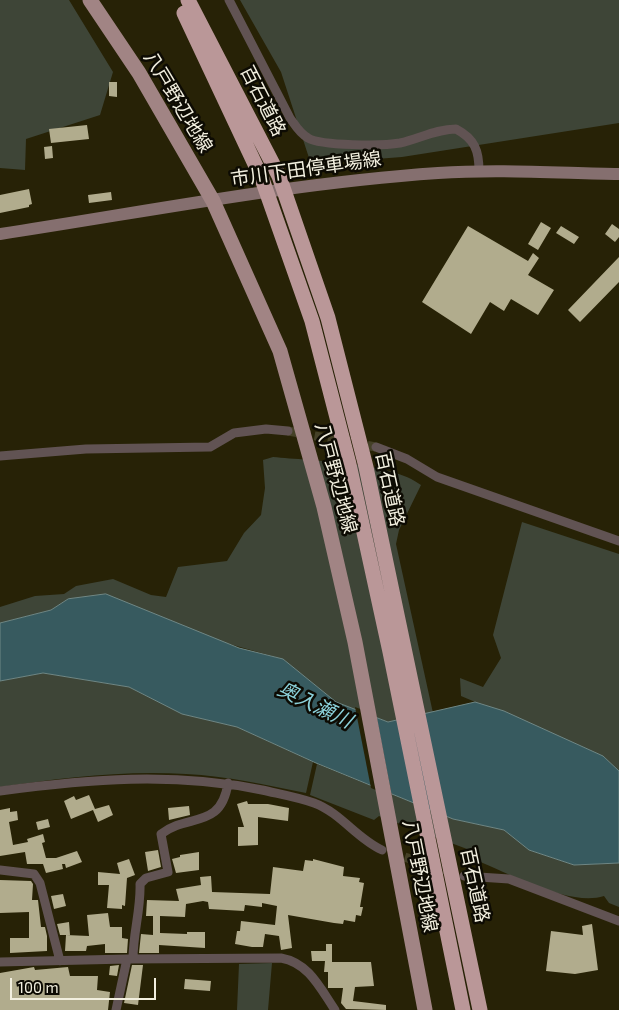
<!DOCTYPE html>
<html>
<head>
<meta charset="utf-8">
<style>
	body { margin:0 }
	#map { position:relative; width:619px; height:1010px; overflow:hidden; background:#272206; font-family:"Exo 2",sans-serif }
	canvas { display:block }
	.scale { position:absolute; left:10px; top:978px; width:146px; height:22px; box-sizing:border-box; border:2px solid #f2efdf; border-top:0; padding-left:6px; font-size:15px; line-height:18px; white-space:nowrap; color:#f2efdf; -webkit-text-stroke:4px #0d0b03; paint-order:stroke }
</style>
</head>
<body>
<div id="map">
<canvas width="619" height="1010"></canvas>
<div class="scale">100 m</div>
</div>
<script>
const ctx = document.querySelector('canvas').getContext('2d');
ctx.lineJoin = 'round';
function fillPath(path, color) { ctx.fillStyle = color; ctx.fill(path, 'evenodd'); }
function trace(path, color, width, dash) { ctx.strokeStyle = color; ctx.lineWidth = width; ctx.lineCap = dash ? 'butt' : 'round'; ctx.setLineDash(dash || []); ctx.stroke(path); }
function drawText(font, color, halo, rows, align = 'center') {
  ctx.font = font + ' "Exo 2","Noto Sans JP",sans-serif'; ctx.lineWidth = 5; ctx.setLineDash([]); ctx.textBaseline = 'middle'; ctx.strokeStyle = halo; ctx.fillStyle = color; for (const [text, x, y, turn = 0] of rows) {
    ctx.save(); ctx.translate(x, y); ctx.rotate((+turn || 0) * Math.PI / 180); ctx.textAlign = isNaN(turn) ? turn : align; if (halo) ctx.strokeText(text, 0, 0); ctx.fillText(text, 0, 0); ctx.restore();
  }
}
fillPath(new Path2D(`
	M0 0H69L113 72 100 115 26 139 25 170 0 168Z
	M240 0H619V123L402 157 311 164 281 72Z
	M273 457C312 461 391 462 421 485L399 530 396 544 433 713 388 722 336 702 283 659 68 599 51 610 0 623V607L35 596 64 594 76 586 113 579 151 595 166 597 178 567 227 561 244 533 261 515 265 488 263 460Z
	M522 522 619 554V771L603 756 461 696 460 678 483 687 501 658 493 635Z
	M43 673 129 687 182 714 237 727 313 762 306 793C266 785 227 776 186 774 124 770 61 778 0 787V681Z
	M317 764 453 819 504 830 529 850 574 865 619 863V907L609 903 604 896C570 907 510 874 478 861L475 852 379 816 374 820 310 795Z
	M272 963 268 1010H237L239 964Z`), '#3e4537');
const water = new Path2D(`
	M106 594 239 648 283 659 336 702 388 722 475 702 504 711 603 756 619 771V863L574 865 529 850 504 830 453 819 316 763 237 727 182 714 129 687 43 673 0 681V623L51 610 68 599Z`);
fillPath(water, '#375a5f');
trace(water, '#6f8785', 1);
fillPath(new Path2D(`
	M355 707 376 715 392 797 371 788Z`), '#272206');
fillPath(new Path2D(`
	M109 82H117V97L109 96Z
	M87 125 89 139 51 143 49 129Z
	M52 146 53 158 45 159 44 147Z
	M29 189 32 204 29 205V207L0 213V195Z
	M111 192 112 200 89 203 88 195Z
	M541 222 551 228 538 250 528 244Z
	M612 224 619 229V237L615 242 605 234Z
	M468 226 528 261 533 253 539 258 528 275 554 290 538 315 511 299 504 311 490 302 471 334 422 302Z
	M561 226 579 237 574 244 556 233Z
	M619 257V282L580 322 568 310Z
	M89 795 95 809 109 805 113 815 98 822 93 810 71 819 64 801 74 796 76 800Z
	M247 801 248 804H268L289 808 288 821 258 817V845L238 846V827H244L237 804Z
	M189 806 190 815 169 820 168 808Z
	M10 808V812L17 811 18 820 9 822 13 845 28 842 27 839 43 834 45 842 42 843 46 858H56L77 851 82 862 66 868 65 864H62L63 869 46 873 43 864H27L25 852 0 856V810Z
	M48 819 50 827 38 830 36 822Z
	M158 850 161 867 148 871 145 852Z
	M199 852V870L176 873 172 859 180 857V855Z
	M129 859 135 875 127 878 125 906 122 905V909L107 908 109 885H98V872L120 874 117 863Z
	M313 859 344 867 343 876 360 878 359 882 364 883 360 907H363L361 916 356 915 355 922 344 920 343 924 334 923 288 915 292 948 281 950 279 936 265 934 263 947H252L235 944 237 931H240L241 921 275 925 277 906 262 903V907L245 905 244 911 209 909 208 902 203 901 186 904 185 917 160 916V933L187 934V932H205V948L159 945V953H139L141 934 153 935V916H146L147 900 179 901 176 889 201 885 200 877 211 876 212 892 270 894 273 867 303 871 305 860 313 861Z
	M0 880 31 881 33 884 32 900H38L41 927H45L47 936V951L10 953V938H29V912L0 913Z
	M63 894 66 906 54 909 51 896Z
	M108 913 110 927H122V938L128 939 127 953H105V944L87 946 86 951H65L66 935H60L57 924 69 922 70 935H66L89 936 87 915Z
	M592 924 598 970 575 974 546 971 551 931 583 935 582 926Z
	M326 944H332V962H371L374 986 355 987 353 1001 386 1005V1010L346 1009 341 1003 343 988H328V972H324L325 961H312L311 951H326Z
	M119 965 117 976 109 975 110 966Z
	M132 965H143L138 1005 124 1003Z
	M34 967 35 970 68 967 70 976H98L97 990 110 992 108 1010H0V973Z
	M185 979 211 981 210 991 184 989Z`), '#b1ac8d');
trace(new Path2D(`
	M288 431 376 447
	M392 853 454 873`), '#454127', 9, [9, 4.5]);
trace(new Path2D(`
	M229 0 290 118C295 125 299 133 308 138 321 146 383 146 400 143 419 139 436 129 456 129 475 139 479 151 479 171
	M376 447 407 459 437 477 619 541
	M0 456 86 449 210 447 234 433 266 429 288 431
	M0 791C89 779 173 772 262 790 279 794 297 797 314 803 341 813 357 839 382 850
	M0 870 34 874 40 883 60 961
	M464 876 509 879 619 921
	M133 959C133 933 141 909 140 884L146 878 168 872 161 834C188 813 221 830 228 783
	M0 962 127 959 281 958C309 963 320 988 335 1010
	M116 1010 127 959`), '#615353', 9);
trace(new Path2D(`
	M0 234C145 212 291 183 438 173 498 169 559 173 619 174`), '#856f6f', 12);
trace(new Path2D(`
	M90 0 139 73 213 201 280 351 324 507 355 642 425 1010`), '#a18484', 15);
trace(new Path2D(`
	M188 0 279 176 328 318 366 467 480 1010
	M184 13 262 179 312 321 349 464 390 652 463 1010`), '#ba9798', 15);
drawText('19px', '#f2efdf', '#0d0b03', [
	["百石道路",263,101,63],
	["八戸野辺地線",178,102,59],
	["市川下田停車場線",306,169,-8],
	["八戸野辺地線",336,478,75],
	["百石道路",390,489,78],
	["八戸野辺地線",420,876,79],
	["百石道路",475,885,78]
]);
drawText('italic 20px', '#8bd1da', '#0d0b03', [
	["奥入瀬川",315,705,26]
]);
</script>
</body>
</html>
